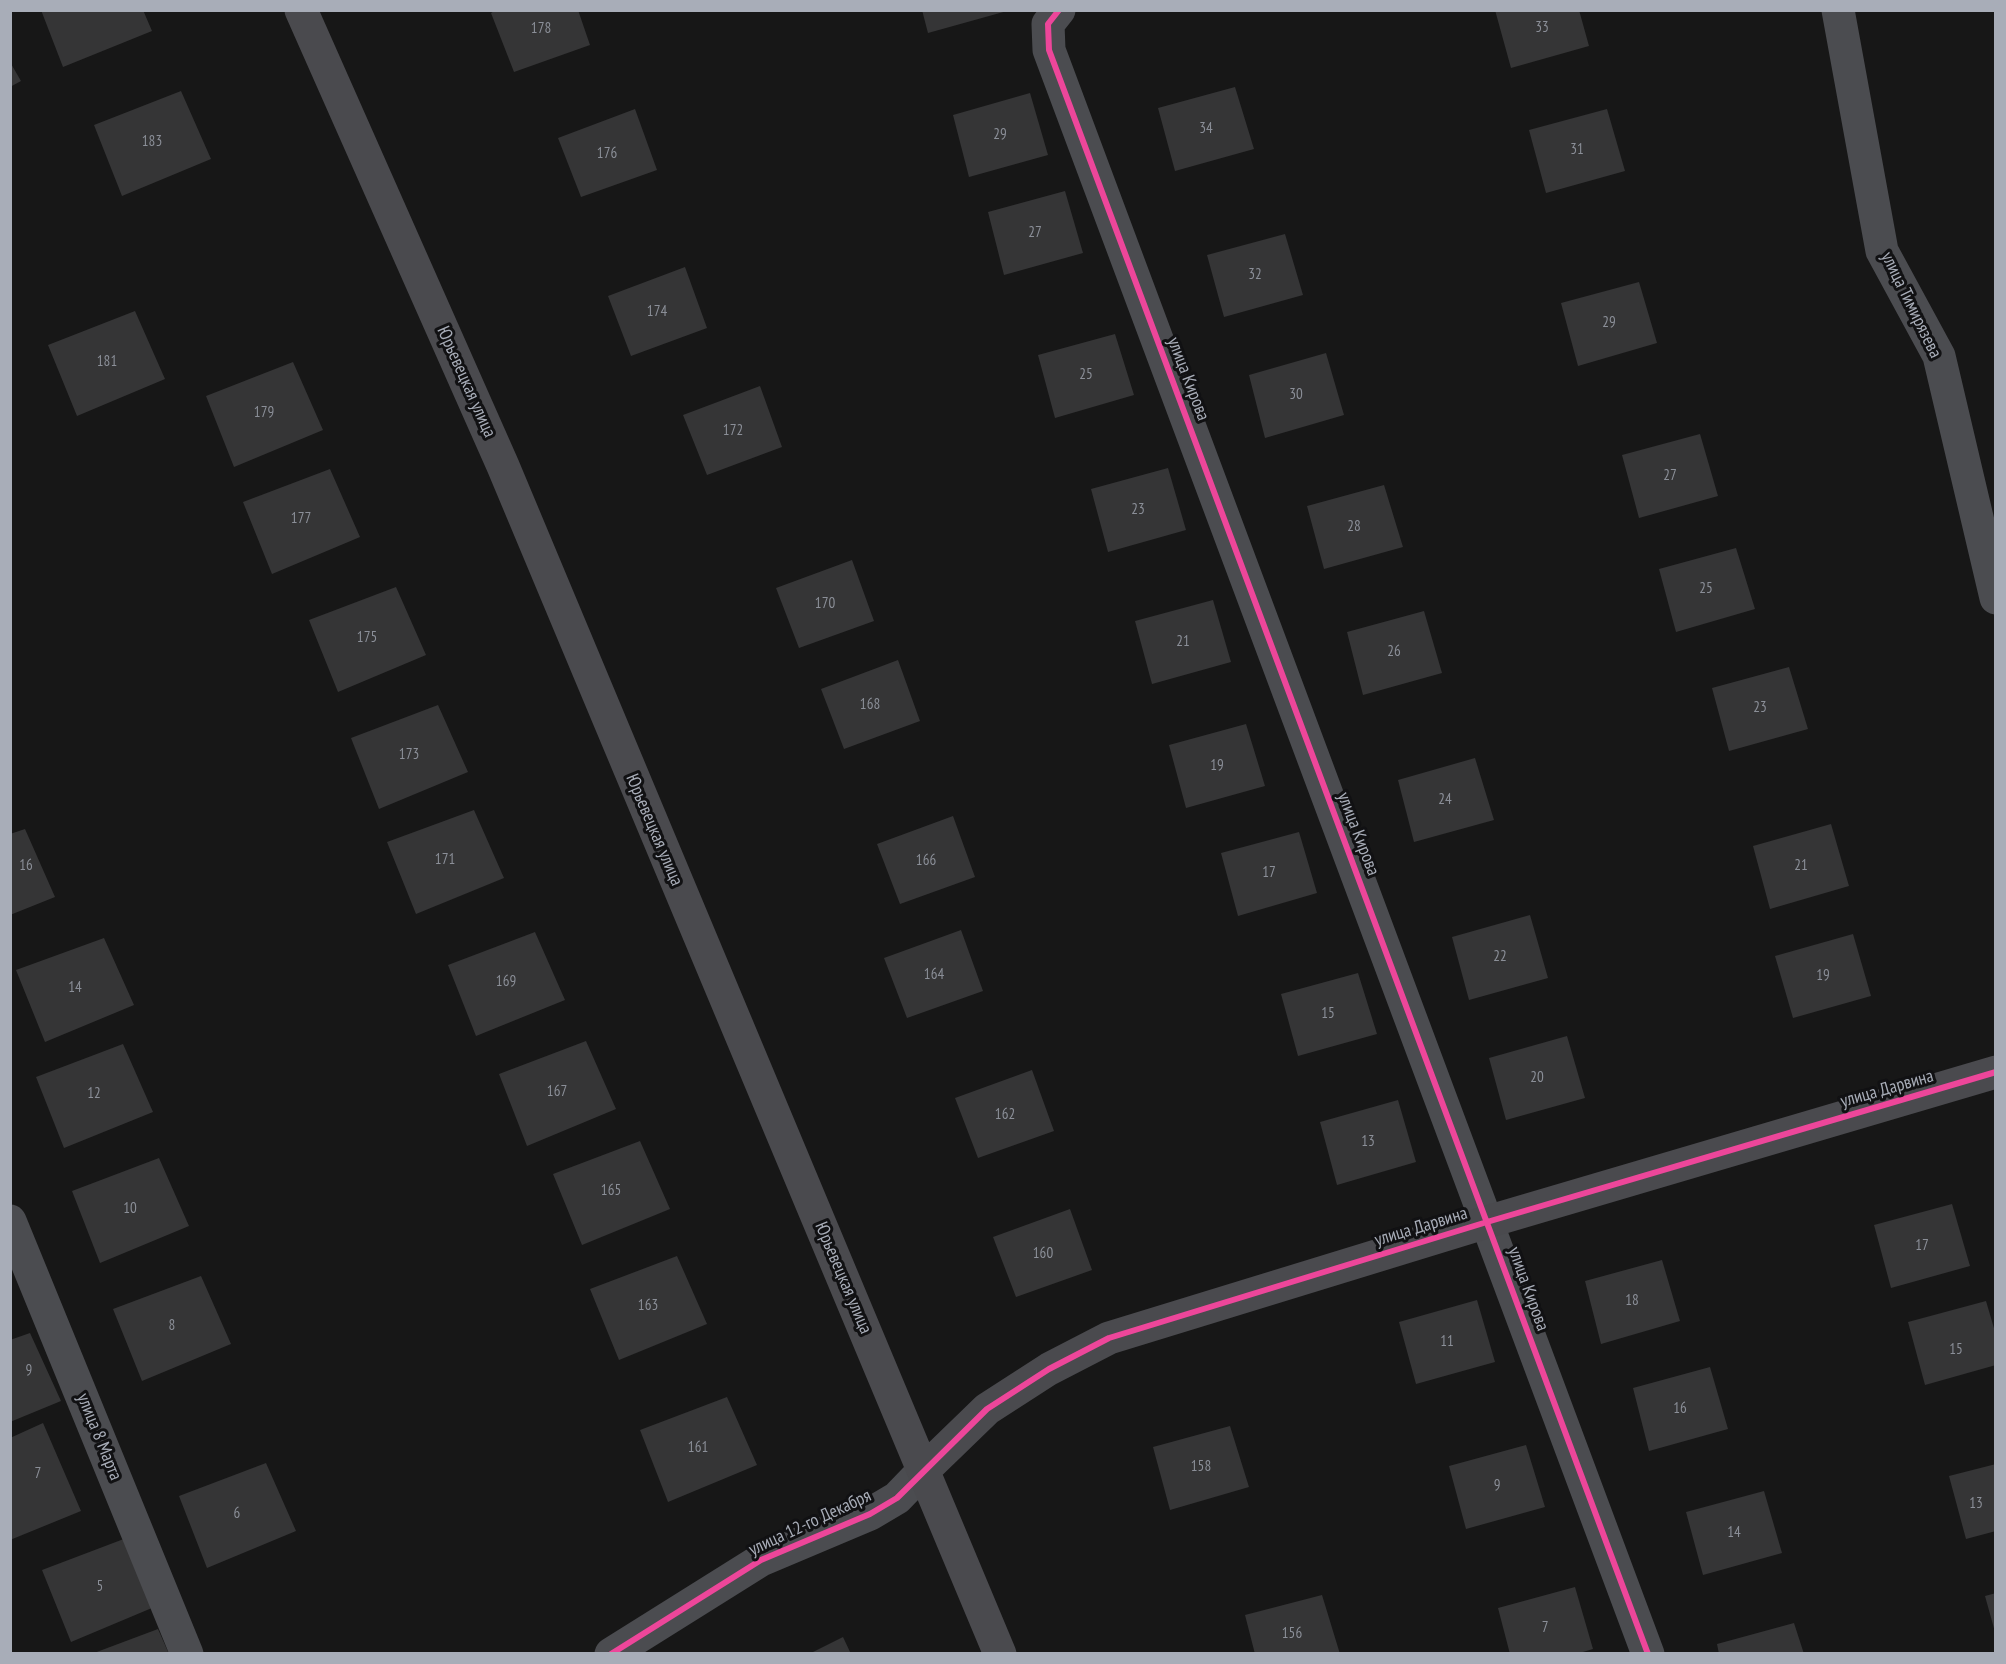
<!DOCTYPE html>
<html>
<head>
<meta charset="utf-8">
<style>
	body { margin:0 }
	#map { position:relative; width:2006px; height:1664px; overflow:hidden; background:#171717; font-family:"PT Sans Narrow",sans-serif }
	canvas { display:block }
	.frame { position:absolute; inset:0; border:12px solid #a8adb8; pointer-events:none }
</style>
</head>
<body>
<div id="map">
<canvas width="2006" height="1664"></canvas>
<div class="frame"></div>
</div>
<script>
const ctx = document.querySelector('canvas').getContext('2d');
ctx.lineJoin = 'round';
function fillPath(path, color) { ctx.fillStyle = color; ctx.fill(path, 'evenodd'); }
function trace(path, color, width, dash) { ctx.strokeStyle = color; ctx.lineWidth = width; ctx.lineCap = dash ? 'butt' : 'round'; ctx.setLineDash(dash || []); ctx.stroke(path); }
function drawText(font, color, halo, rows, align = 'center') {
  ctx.font = font + ' "PT Sans Narrow",sans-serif'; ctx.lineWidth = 6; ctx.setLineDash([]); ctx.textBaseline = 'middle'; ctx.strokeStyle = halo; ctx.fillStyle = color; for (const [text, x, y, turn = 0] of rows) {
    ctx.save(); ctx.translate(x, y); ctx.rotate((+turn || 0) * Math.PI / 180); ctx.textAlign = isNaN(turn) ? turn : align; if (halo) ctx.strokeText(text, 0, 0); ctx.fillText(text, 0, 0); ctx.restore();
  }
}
fillPath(new Path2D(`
	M41 10H143L152 31 63 67Z
	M496 10H578L590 45 514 72 491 13Z
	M922 10H1007V11L928 33Z
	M1495 10H1579L1589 46 1511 68Z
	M10 62 21 81 10 87Z
	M1235 87 1254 149 1175 171 1158 108Z
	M181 91 211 159 122 196 94 125Z
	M1030 93 1048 155 969 177 953 115Z
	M635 109 657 170 581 197 558 138Z
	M1607 109 1625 171 1546 193 1529 130Z
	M1065 191 1083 253 1004 275 988 212Z
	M1285 234 1303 295 1224 317 1207 255Z
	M685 267 707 328 631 356 608 296Z
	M1639 282 1657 343 1578 366 1561 303Z
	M135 311 165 379 77 416 48 345Z
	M1115 334 1134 395 1055 418 1038 355Z
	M1326 353 1344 415 1265 438 1249 375Z
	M293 362 323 430 234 467 206 396Z
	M760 386 782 447 707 475 683 415Z
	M1700 434 1718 496 1639 518 1622 455Z
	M1168 468 1186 530 1108 552 1091 489Z
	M330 469 360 537 272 574 243 502Z
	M1384 485 1403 547 1324 569 1307 506Z
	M1736 548 1755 609 1676 632 1659 569Z
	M852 560 874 621 799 648 776 588Z
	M396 587 426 655 338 692 309 620Z
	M1213 600 1231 662 1152 684 1135 621Z
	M1424 611 1442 673 1363 695 1347 632Z
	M898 660 920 721 844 749 821 689Z
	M1789 667 1808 729 1729 751 1712 688Z
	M438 705 468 772 379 809 351 738Z
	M1246 724 1265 786 1186 808 1169 745Z
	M1475 758 1494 820 1414 842 1398 780Z
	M474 810 504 878 416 914 387 842Z
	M953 816 975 877 900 904 877 844Z
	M1831 824 1849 886 1770 909 1753 846Z
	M25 829 55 897 10 915V834Z
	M1299 832 1317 893 1238 916 1221 853Z
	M1530 915 1548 978 1469 1000 1452 937Z
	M961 930 983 991 907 1018 884 958Z
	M535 932 565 1000 476 1036 448 965Z
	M1853 934 1871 996 1793 1018 1775 956Z
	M104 938 134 1005 45 1042 16 970Z
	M1358 973 1377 1034 1298 1056 1281 994Z
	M1567 1036 1585 1098 1506 1120 1489 1058Z
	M586 1041 616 1109 527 1146 499 1074Z
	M123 1044 153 1112 64 1148 36 1077Z
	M1032 1070 1054 1131 978 1158 955 1098Z
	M1398 1100 1416 1162 1337 1185 1320 1122Z
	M640 1141 670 1209 582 1245 553 1174Z
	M159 1158 189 1226 100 1263 72 1191Z
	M1952 1204 1970 1266 1891 1288 1874 1225Z
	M1070 1209 1092 1270 1016 1297 993 1237Z
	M677 1256 707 1324 619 1360 590 1289Z
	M1662 1260 1680 1321 1601 1344 1585 1281Z
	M201 1276 231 1344 142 1381 113 1309Z
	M1477 1300 1495 1362 1416 1384 1399 1322Z
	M1986 1301 1996 1335V1365L1925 1385 1908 1322Z
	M30 1333 61 1401 10 1422V1340Z
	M1710 1367 1728 1429 1649 1451 1633 1388Z
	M727 1397 757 1465 668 1502 640 1430Z
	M43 1423 81 1511 10 1540V1438Z
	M1230 1426 1249 1487 1170 1510 1153 1447Z
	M1526 1445 1545 1507 1466 1529 1449 1466Z
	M266 1463 296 1531 207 1568 179 1496Z
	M1996 1464V1531L1966 1539 1949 1476Z
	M1764 1491 1782 1553 1703 1575 1686 1512Z
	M129 1537 159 1605 71 1642 42 1570Z
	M1575 1587 1593 1649 1576 1654H1510L1498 1608Z
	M1996 1593V1632H1995L1985 1596Z
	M1322 1595 1340 1654H1255L1245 1615Z
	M1794 1623 1804 1654H1719L1717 1644Z
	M158 1629 169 1654H94V1653Z
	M843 1637 851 1654H809Z`), '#353536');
trace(new Path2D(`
	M1059 10 1048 24 1049 50 1648 1654
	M1838 10 1882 251 1939 356 1996 598
	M10 1221 187 1654
	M611 1654 761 1560 870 1514 897 1498 924 1470`), '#4b4c50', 33);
trace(new Path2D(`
	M301 10 503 466 1000 1654
	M924 1470 987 1409 1049 1369 1109 1338 1487 1222 1996 1072`), '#4a4a4e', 33);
trace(new Path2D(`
	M1059 10 1048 24 1049 50 1648 1654
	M611 1654 761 1560 870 1514 897 1498 987 1409 1049 1369 1109 1338 1487 1222 1996 1072`), '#ed469a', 6);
drawText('15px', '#8b8f98', null, [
	["33",1542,28],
	["178",541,29],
	["34",1206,129],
	["29",1000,135],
	["183",152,142],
	["31",1577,150],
	["176",607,154],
	["27",1035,233],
	["32",1255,275],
	["174",657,312],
	["29",1609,323],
	["181",107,362],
	["25",1086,375],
	["30",1296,395],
	["179",264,413],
	["172",733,431],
	["27",1670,476],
	["23",1138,510],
	["177",301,519],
	["28",1354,527],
	["25",1706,589],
	["170",825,604],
	["175",367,638],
	["21",1183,642],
	["26",1394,652],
	["168",870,705],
	["23",1760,708],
	["173",409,755],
	["19",1217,766],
	["24",1445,800],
	["171",445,860],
	["166",926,861],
	["16",26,866],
	["21",1801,866],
	["17",1269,873],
	["22",1500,957],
	["164",934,975],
	["19",1823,976],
	["169",506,982],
	["14",75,988],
	["15",1328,1014],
	["20",1537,1078],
	["167",557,1092],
	["12",94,1094],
	["162",1005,1115],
	["13",1368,1142],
	["165",611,1191],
	["10",130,1209],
	["17",1922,1246],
	["160",1043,1254],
	["18",1632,1301],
	["163",648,1306],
	["8",172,1326],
	["11",1447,1342],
	["15",1956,1350],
	["9",29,1371],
	["16",1680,1409],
	["161",698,1448],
	["158",1201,1467],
	["7",38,1474],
	["9",1497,1486],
	["13",1976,1504],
	["6",237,1514],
	["14",1734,1533],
	["5",100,1587],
	["7",1545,1628],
	["156",1292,1634]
]);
drawText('18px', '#a8adb8', '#111113', [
	["улица Тимирязева",1911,305,64],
	["улица Кирова",1188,379,69],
	["Юрьевецкая улица",466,382,66],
	["Юрьевецкая улица",654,830,67],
	["улица Кирова",1358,834,69],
	["улица Дарвина",1887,1089,-16],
	["улица Дарвина",1421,1227,-17],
	["Юрьевецкая улица",843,1278,67],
	["улица Кирова",1528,1289,70],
	["улица 8 Марта",99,1437,68],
	["улица 12-го Декабря",810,1523,-25]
]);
</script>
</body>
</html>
